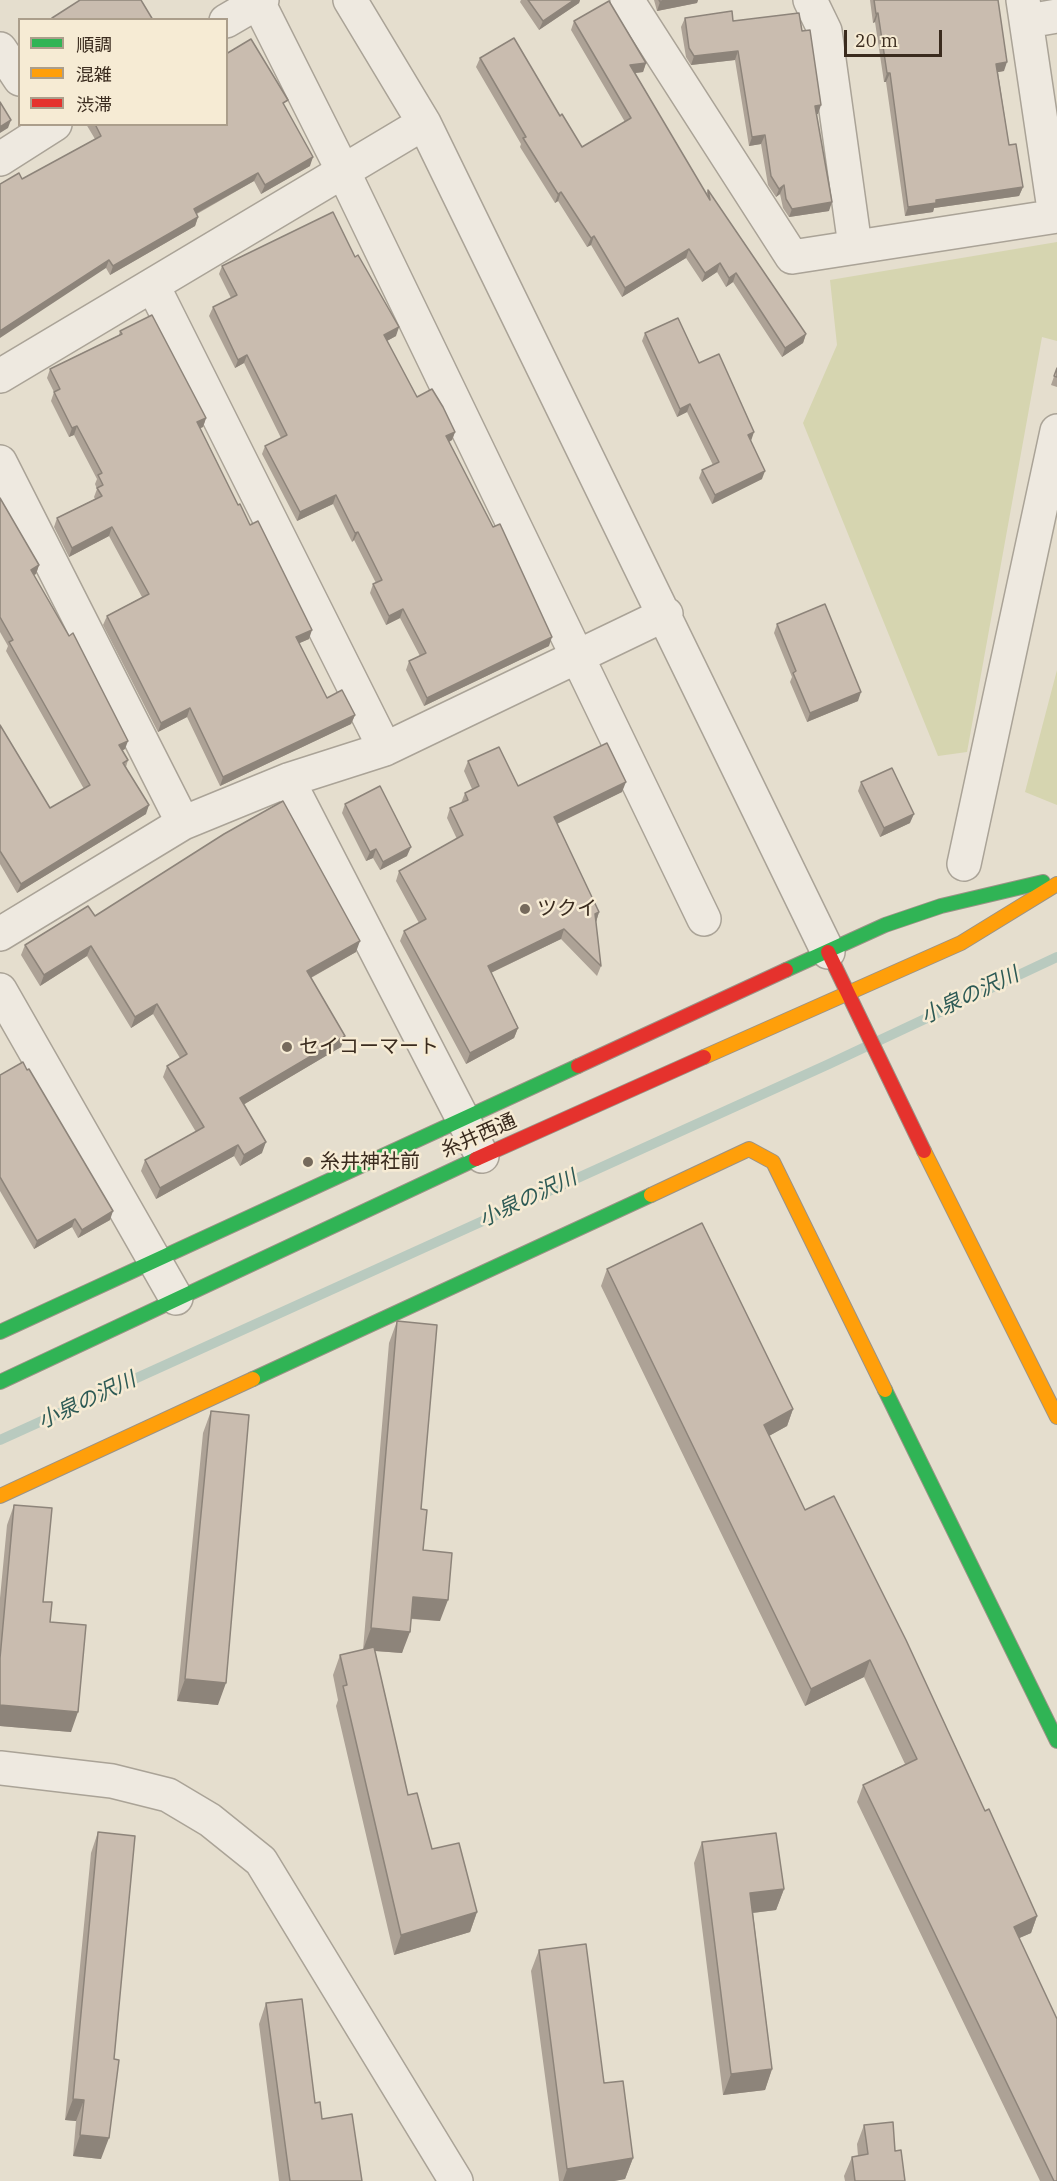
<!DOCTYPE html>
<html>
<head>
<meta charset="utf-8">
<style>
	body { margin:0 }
	#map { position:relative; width:1057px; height:2181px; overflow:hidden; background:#e5dece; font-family:"IBM Plex Serif","Noto Sans JP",serif }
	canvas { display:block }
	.legend { position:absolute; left:18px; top:18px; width:210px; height:108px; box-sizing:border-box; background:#f6ebd4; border:2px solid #ab9e8b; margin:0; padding:8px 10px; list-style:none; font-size:18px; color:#3a2b1e }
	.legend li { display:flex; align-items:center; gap:12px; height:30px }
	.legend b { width:30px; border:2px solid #ab9e8b }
	.scale { position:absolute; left:844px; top:30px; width:98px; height:27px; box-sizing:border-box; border:3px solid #3a2b1e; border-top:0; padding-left:8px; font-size:18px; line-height:21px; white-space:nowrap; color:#3a2b1e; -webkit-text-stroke:4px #f6ebd4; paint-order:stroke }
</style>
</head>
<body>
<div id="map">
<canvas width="1057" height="2181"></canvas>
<ul class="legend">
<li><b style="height:8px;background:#30b455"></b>順調</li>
<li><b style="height:8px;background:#ff9f0a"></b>混雑</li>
<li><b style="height:8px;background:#e5322d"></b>渋滞</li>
</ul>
<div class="scale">20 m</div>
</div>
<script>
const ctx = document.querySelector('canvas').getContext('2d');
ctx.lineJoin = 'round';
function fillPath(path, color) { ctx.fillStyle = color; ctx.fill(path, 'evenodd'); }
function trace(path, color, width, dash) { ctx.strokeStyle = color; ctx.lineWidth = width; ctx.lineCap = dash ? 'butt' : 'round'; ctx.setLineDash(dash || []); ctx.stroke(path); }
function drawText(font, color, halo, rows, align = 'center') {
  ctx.font = font + ' "IBM Plex Serif","Noto Sans JP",serif'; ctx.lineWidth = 5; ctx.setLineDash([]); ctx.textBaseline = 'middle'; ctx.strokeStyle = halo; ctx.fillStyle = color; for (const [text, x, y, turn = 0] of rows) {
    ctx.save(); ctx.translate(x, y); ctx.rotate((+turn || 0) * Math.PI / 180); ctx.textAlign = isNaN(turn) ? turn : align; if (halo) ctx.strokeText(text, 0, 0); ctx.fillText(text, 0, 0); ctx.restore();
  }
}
fillPath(new Path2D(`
	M1057 242V341L1042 337 967 752 938 756 803 423 837 345 830 280Z
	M1057 670V805L1025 792Z`), '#d6d5b0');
trace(new Path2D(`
	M0 1440 829 1064 1057 957`), '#b9cabf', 10);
const street = new Path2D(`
	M350 0 424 123 828 952
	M627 0 792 257 1057 216
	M810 0 825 31 855 246
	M1023 0 1055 216
	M258 2 343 171 704 919
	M226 21 262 0
	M1028 21 1057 16
	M0 49 20 79
	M0 159 55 124
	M153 286 385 749
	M0 376 424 123
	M0 462 183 823
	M288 780 482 1156
	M964 864 1057 431
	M0 934 183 823 288 780 385 749 666 614
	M0 990 176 1298
	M0 1768 112 1781 168 1795 210 1820 261 1861 456 2181`);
const fast = new Path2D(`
	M786 970 885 925 941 906 1043 882
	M0 1332 578 1066
	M253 1379 651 1195
	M0 1382 476 1159
	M885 1390 1057 1741`);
const slow = new Path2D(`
	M704 1057 961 943 1057 884
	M924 1151 1057 1417
	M651 1195 749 1149 773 1162 885 1390
	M0 1496 253 1379`);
const jam = new Path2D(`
	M828 952 924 1151
	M578 1066 786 970
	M476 1159 704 1057`);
trace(street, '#aaa397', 36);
trace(fast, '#9a9286', 16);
trace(slow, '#9a9286', 16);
trace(jam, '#9a9286', 16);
trace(street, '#eee9e0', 33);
trace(fast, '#30b455', 14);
trace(slow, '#ff9f0a', 14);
trace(jam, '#e5322d', 14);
fillPath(new Path2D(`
	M521 0H580L579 3 539 30 520 2Z
	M654 0H698L697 3 657 11Z
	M870 0H998L1004 71 998 72 1009 145 1023 187 1019 196 934 208 933 212 905 216 886 82H884L875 22 873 23Z
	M685 18 733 21 802 31 818 114H816L829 211 789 217 783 208 780 194 776 197 768 185 761 144 749 146 735 60 691 65 686 57 681 27Z
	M574 21 646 63 643 72 635 73 706 194 708 190 806 334 803 343 782 357 733 282 726 287 717 272 702 282 686 258 622 297 591 245 587 247 558 201 555 203 520 147 521 144 476 67 480 58 560 116 582 147 625 122 571 30Z
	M285 107 310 166 261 194 254 181 197 214 198 217 195 226 110 275 106 268 22 179 95 139 86 124H226Z
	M222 266 396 336 387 341 417 397 455 432 452 440 449 442 549 646 424 706 406 670 409 661 420 656 400 618 386 625 370 593 373 584 376 583 354 540 352 542 333 504 297 521 262 454 265 446 281 438 244 363 235 368 209 316 213 307 231 298 219 274Z
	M120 331 206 418 203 427 200 428 238 505 309 639 299 643 327 698 355 715 351 724 220 786 187 717 158 732 103 625 107 616 142 597 109 536 69 557 54 527 57 518 95 499 94 497 97 489 95 484 97 479 74 435 69 437 51 401 54 392 47 378 50 369 119 335Z
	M645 333 699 363 762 479 712 504 699 478 702 470 713 465 687 412 677 417 642 341Z
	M1057 368V387L1051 385Z
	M0 498 39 565 36 574 34 575 125 749 122 750 128 760 126 767 146 814 17 893 0 864V725L50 808 84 789 6 651 8 646 0 632Z
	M777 624 858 701 807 722 790 682 792 677 774 633Z
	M468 761 518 786 622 792 557 824 599 912 596 922 601 966 597 976 561 939 491 973 518 1028 514 1038 466 1064 400 941 404 931 419 923 396 881 399 871 457 839 447 818 450 808 461 803 465 793 472 789 464 771Z
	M861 782 910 823 880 837 858 791Z
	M345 804 407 856 380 870 373 858 366 861 342 813Z
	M95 916 356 952 311 978 341 1047 243 1105 262 1153 240 1166 234 1156 156 1199 141 1171 145 1160 196 1132 163 1077 167 1066 180 1058 153 1014 131 1028 87 956 40 986 21 955 25 945Z
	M0 1075 110 1220 78 1238 72 1227 34 1249 0 1191Z
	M607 1269 793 1409 787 1426 769 1436 805 1510 985 1811 1037 1916 1031 1933 1019 1938 1057 2181H1040L857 1802 863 1785 905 1764 864 1677 805 1706 601 1286Z
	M397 1321 421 1509 423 1550 440 1621 411 1619 402 1653 375 1651 408 1795 432 1849 477 1912 470 1932 394 1955 336 1706 338 1700 333 1675 340 1655 363 1650 389 1343Z
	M211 1411 218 1705 177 1701 203 1433Z
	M14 1505 50 1622 71 1732 0 1726V1598L7 1525Z
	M98 1832 101 2159 73 2156 76 2121 65 2120 91 1853Z
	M702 1842 784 1889 776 1910 753 1913 772 2069 765 2090 723 2095 694 1863Z
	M539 1950 604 2083 633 2158 625 2179 614 2181H559L531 1971Z
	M266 2003 322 2119 362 2181H279L259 2024Z
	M864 2125 895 2151 905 2181H845L844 2176 852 2157 858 2156 857 2144Z`), '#ada296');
fillPath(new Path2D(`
	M574 0H580L579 3 539 30 543 21Z
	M671 0H698L697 3 657 11 660 2Z
	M878 13 875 22 873 23 876 14Z
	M738 51 735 60 691 65 694 56Z
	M1007 62 1004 71 993 73 996 64Z
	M646 63 643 72 627 74 630 65Z
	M887 73H890L886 82H884Z
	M821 105 818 114 812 115 815 106Z
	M11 120 8 128 0 133V127Z
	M765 135 761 144 749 146 752 137Z
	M313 157 310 166 261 194 265 185Z
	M258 173 254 181 190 217 194 209Z
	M784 185 780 194 776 197 779 189Z
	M1023 187 1019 196 934 208 933 212 905 216 908 207 936 200Z
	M561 192 558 201 555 203 558 194Z
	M832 202 829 211 789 217 792 209Z
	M198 217 195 226 110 275 113 266Z
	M594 236 591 245 587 247 591 238Z
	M689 249 686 258 622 297 625 288Z
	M109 260 106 268 0 338V331Z
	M720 263 717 272 702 282 705 273Z
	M736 273 733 282 726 287 729 278Z
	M399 327 396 336 381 344 384 335Z
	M806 334 803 343 782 357 785 348Z
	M247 355 244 363 235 368 238 360Z
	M690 404 687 412 677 417 680 409Z
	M206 418 203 427 194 431 197 422Z
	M77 426 74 435 69 437 72 428Z
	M455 432 452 440 443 445 446 436Z
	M754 432 751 441 748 435Z
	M765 471 762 479 712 504 715 495Z
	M336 495 333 504 297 521 300 512Z
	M112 527 109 536 69 557 72 548Z
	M358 532 354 540 352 542 355 533Z
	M39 565 36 574 28 578 31 570Z
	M403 609 400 618 386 625 389 616Z
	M312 630 309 639 293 646 296 637Z
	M552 637 549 646 424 706 427 698Z
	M861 692 858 701 807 722 810 713Z
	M190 708 187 717 158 732 161 723Z
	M355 715 351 724 220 786 223 777Z
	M128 741 125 749 116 754 119 745Z
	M626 782 622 792 550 827 554 817Z
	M149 805 146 814 17 893 21 884Z
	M914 814 910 823 880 837 884 828Z
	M411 847 407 856 380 870 383 862Z
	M376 849 373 858 366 861 370 852Z
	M599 912 596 922 595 914Z
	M564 929 561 939 484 976 488 966Z
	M360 941 356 952 303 982 307 971Z
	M91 946 87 956 40 986 44 975Z
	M157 1004 153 1014 131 1028 135 1017Z
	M518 1028 514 1038 466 1064 470 1053Z
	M345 1036 341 1047 236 1109 240 1098Z
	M266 1142 262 1153 240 1166 244 1155Z
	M238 1145 234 1156 156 1199 160 1188Z
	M113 1211 110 1220 78 1238 82 1230Z
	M75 1219 72 1227 34 1249 37 1241Z
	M793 1409 787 1426 758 1442 764 1425Z
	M413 1597 448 1600 440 1621 405 1618Z
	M371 1628 410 1632 402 1653 363 1650Z
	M870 1660 864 1677 805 1706 811 1689Z
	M185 1679 226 1683 218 1705 177 1701Z
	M0 1705 78 1712 71 1732 0 1726Z
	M784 1889 776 1910 743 1914 750 1893Z
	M477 1912 470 1932 394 1955 401 1935Z
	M1037 1916 1031 1933 1008 1943 1014 1927Z
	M772 2069 765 2090 723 2095 731 2074Z
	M73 2099 84 2100 76 2121 65 2120Z
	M80 2135 109 2138 101 2159 73 2156Z
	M633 2158 625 2179 614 2181H563L567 2169Z`), '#8d847a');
const building = new Path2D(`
	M80 0H141L153 20H53L52 18Z
	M528 0H574L543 21Z
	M659 0H671L660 2Z
	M874 0H998L1007 62 996 64 1009 145 1016 144 1023 187 936 200V203L908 207 890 73H887L878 13 876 14Z
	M609 1 646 63 630 65 710 200 708 190 806 334 785 348 736 273 729 278 720 263 705 273 689 249 625 288 594 236 591 238 561 192 558 194 523 138 526 137 480 58 514 38 560 116 562 114 582 147 631 118 574 21Z
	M732 11 733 21 799 13 802 31 810 30 821 105 815 106 832 202 792 209 786 199 784 185 779 189 771 176 765 135 752 137 738 51 694 56 689 48 685 18Z
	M251 39 288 100 283 103 313 157 265 185 258 173 194 209 198 217 113 266 109 260 0 331V184L19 173 22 179 101 136 95 124H226V54Z
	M0 102 11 120 0 127Z
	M333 212 355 257 358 255 399 327 384 335 417 397 432 389 443 407 455 432 446 436 493 527 500 524 552 637 427 698 409 661 426 653 403 609 389 616 373 584 382 580 358 532 355 533 336 495 300 512 265 446 287 435 247 355 238 360 213 307 237 295 222 266Z
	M152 315 206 418 197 422 238 505 240 504 250 525 258 521 312 630 296 637 327 698 342 690 355 715 223 777 190 708 161 723 107 616 149 594 112 527 72 548 57 518 102 496 97 488 103 485 98 475 102 473 77 426 72 428 54 392 60 389 50 369 122 334 120 331Z
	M678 318 699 363 719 354 754 432 748 435 765 471 715 495 702 470 719 462 690 404 680 409 645 333Z
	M1057 368V377L1054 376Z
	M0 498 39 565 31 570 69 636 73 633 128 741 119 745 128 760 123 763 149 805 21 884 0 851V725L50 808 90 785 9 642 13 640 0 617Z
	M825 604 861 692 810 713 793 673 796 671 777 624Z
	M607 743 626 782 554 817 599 912 595 914 601 966 564 929 488 966 518 1028 470 1053 404 931 426 919 399 871 463 835 450 808 468 800 465 793 479 786 468 761 499 747 518 786Z
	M892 768 914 814 884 828 861 782Z
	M380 786 411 847 383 862 376 849 370 852 345 804Z
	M283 801 360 941 307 971 345 1036 240 1098 266 1142 244 1155 238 1145 160 1188 145 1160 204 1127 167 1066 187 1054 157 1004 135 1017 91 946 44 975 25 945 88 906 95 916 224 834Z
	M23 1062 27 1070 29 1069 113 1211 82 1230 75 1219 37 1241 0 1177V1075Z
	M702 1223 793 1409 764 1425 805 1510 834 1496 906 1640 985 1811 989 1809 1037 1916 1014 1927 1057 2019V2181H1054L863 1785 917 1759 870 1660 811 1689 607 1269Z
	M397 1321 437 1325 421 1509 427 1510 423 1550 452 1553 448 1600 413 1597 410 1632 371 1628Z
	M211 1411 249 1415 226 1683 185 1679Z
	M14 1505 52 1508 43 1602H52L50 1622 86 1625 78 1712 0 1705V1658Z
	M374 1647 408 1795 417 1793 432 1849 459 1843 477 1912 401 1935 343 1686 347 1685 340 1655Z
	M98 1832 135 1836 114 2059 119 2060 109 2138 80 2135 84 2100 73 2099Z
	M776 1833 784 1889 750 1893 772 2069 731 2074 702 1842Z
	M586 1944 604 2083 623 2081 633 2158 567 2169 539 1950Z
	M302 1999 315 2103 320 2102 322 2119 352 2114 362 2181H290L266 2003Z
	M893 2122 895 2151 901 2150 905 2181H855L852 2157 868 2154 864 2125Z`);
fillPath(building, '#c9bcaf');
trace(building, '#8d847a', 1.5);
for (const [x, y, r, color] of [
	[525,909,6,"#766a5c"],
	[287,1047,6,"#766a5c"],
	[308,1162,6,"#766a5c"]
]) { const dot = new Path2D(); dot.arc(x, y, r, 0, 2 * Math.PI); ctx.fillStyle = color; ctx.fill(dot); trace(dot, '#f6ebd4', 2); }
drawText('20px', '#3a2b1e', '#f6ebd4', [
	["ツクイ",537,909],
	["セイコーマート",299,1047],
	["糸井神社前",320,1162]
], 'left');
drawText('20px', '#3a2b1e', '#f6ebd4', [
	["糸井西通",479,1136,-24]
]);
drawText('italic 21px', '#2d5a55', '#f6ebd4', [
	["小泉の沢川",970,996,-25],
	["小泉の沢川",528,1199,-25],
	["小泉の沢川",87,1401,-25]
]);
</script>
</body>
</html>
